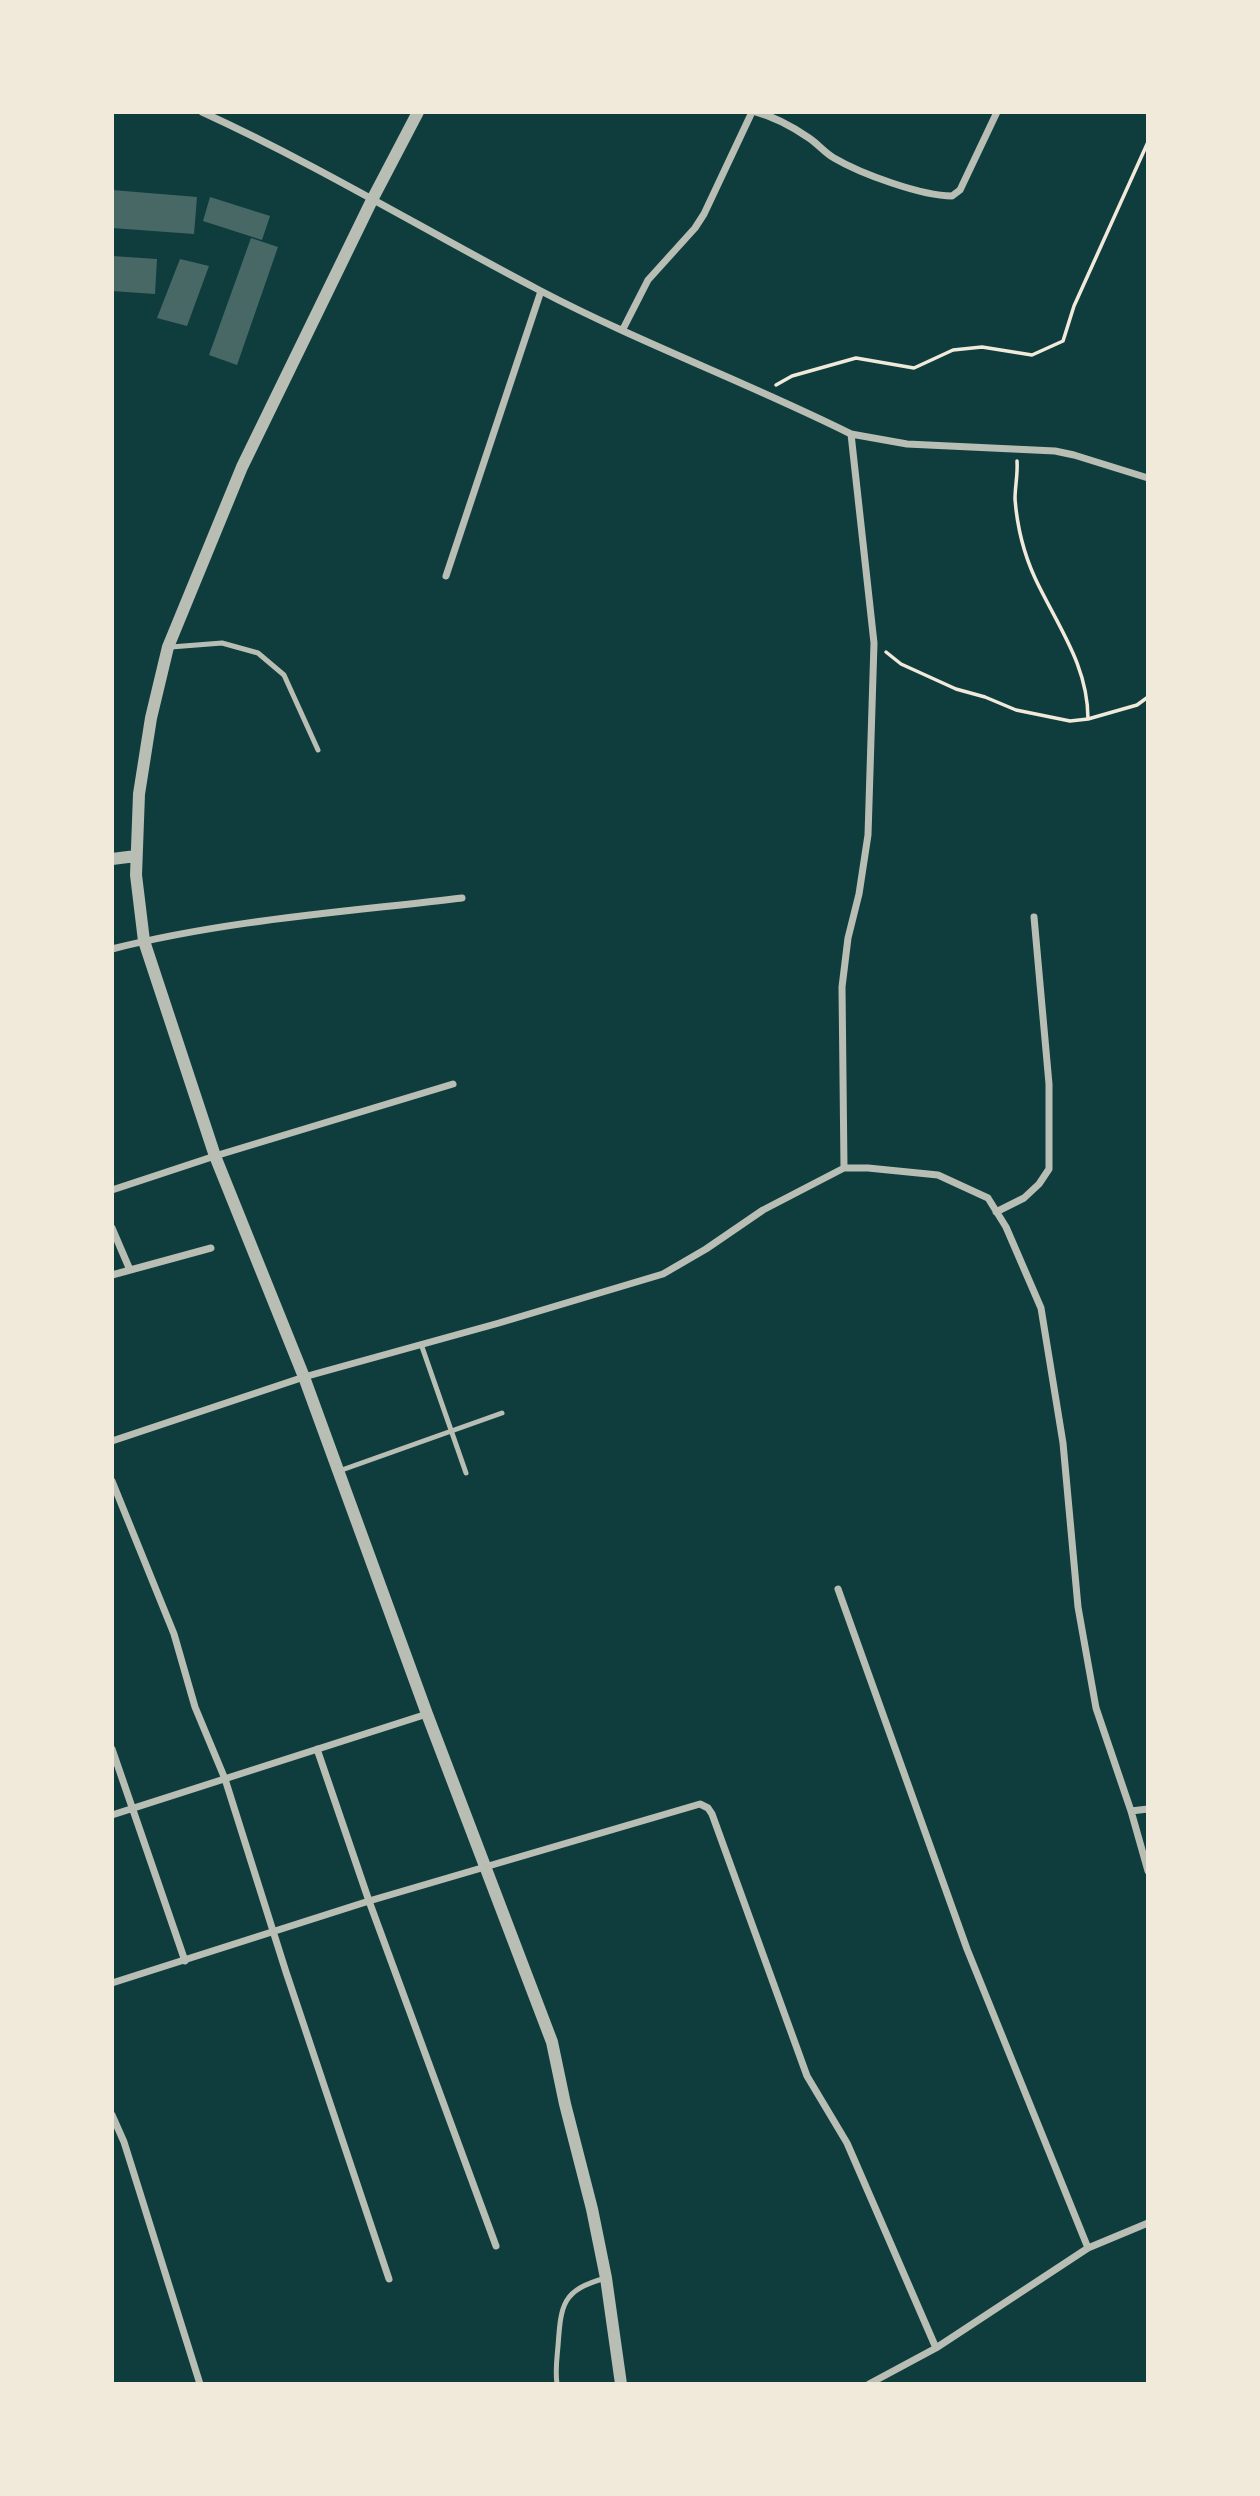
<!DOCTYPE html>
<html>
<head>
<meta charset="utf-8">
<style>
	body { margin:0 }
	#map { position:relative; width:1260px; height:2496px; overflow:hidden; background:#0f3d3e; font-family:"IBM Plex Sans",sans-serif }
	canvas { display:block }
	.frame { position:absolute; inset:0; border:114px solid #f1e9da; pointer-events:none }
</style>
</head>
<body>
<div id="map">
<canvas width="1260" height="2496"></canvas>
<div class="frame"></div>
</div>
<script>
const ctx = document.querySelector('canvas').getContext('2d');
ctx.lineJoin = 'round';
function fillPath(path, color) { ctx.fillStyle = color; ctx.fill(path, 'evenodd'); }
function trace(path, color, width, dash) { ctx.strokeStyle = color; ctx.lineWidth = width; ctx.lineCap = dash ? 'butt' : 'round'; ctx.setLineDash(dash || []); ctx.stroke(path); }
fillPath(new Path2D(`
	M112 190 197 197 194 234 112 228Z
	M210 197 270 216 262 240 203 221Z
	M251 238 278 247 237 365 209 355Z
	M112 256 157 259 155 294 112 291Z
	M180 259 209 266 187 326 157 318Z`), '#486865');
trace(new Path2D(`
	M776 385 792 376 856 358 914 368 953 350 982 347 1032 355 1063 341 1074 306 1148 142
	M886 652 901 664 956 689 985 697 1016 710 1070 721 1088 719C1088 665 1057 625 1035 578 1024 554 1017 525 1015 499 1015 486 1018 474 1017 461
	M1088 719 1137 705 1148 697`), '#f1e9da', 3.5);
trace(new Path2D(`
	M171 647 222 643 258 653 284 675 318 750
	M421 1344 466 1473
	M339 1471 502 1413
	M557 2384C555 2371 557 2358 558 2346 561 2304 562 2290 606 2278`), '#b8beb3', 5);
trace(new Path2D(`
	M202 112C318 165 426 231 539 290 640 343 749 383 851 434L874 643 868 835 859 894 848 938 842 987 844 1168
	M756 112C775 117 793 127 809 138 818 144 825 153 834 158 861 174 922 196 952 196L960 190 997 112
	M623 329 648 280 695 228 704 214 752 112
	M851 434 907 444 1055 451 1074 455 1148 478
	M446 576 541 291
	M112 949C226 920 345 912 462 898
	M112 1190 215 1156 453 1084
	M996 1212 1024 1198 1039 1184 1049 1169V1084L1034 917
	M112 1228 130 1270
	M112 1275 211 1248
	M112 1441 304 1377 499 1323 663 1274 706 1249 763 1210 844 1168H868L938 1175 988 1198 1006 1227 1041 1308 1063 1443 1078 1607 1096 1708 1131 1811 1148 1871
	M112 1481 174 1634 195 1707 225 1779 286 1972 389 2279
	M838 1589 967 1949 1088 2248
	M112 1749 185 1961
	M317 1749 369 1901 496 2246
	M1131 1811 1148 1809
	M112 1815 427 1714
	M112 1983 369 1901 700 1804 708 1808 712 1814 807 2076 847 2143 936 2348
	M112 2115 124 2142 200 2384
	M869 2384 936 2348 1088 2248 1148 2223`), '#b8beb3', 7);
trace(new Path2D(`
	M418 112 373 198 242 467 168 647 151 718 139 794 136 875 144 941 215 1156 304 1377 427 1714 552 2042 565 2104 592 2209 606 2278 621 2384
	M112 859 136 856`), '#b8beb3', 12);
</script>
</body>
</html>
